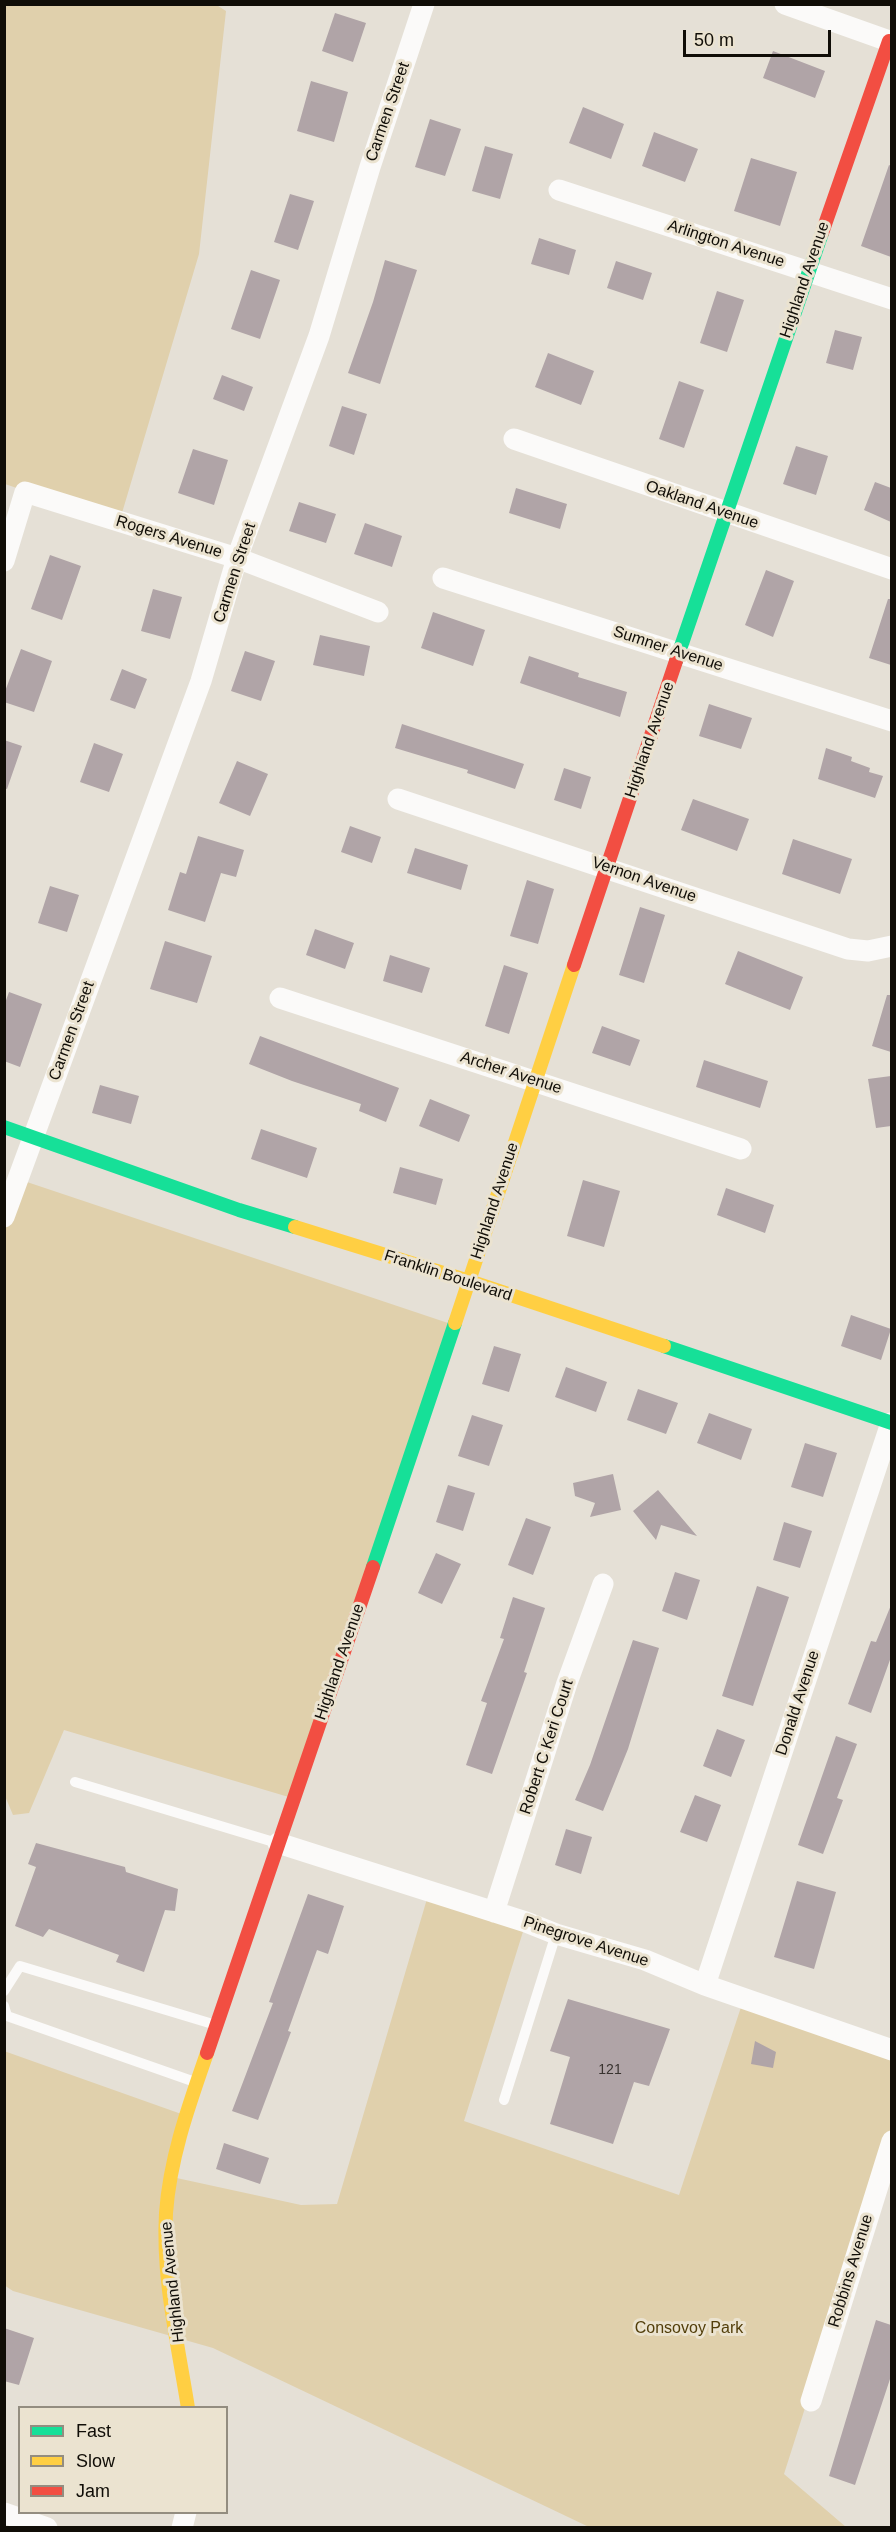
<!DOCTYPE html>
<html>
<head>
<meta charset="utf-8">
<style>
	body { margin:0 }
	#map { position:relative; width:896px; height:2532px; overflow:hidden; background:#e5e0d6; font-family:Arial,sans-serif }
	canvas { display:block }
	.frame { position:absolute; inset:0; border:6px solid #100d07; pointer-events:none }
	.legend { position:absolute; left:18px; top:2406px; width:210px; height:108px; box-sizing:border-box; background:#ebe3d0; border:2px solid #938d80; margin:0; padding:8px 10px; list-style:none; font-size:18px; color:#100d07 }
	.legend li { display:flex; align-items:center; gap:12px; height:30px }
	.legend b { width:30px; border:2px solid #938d80 }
	.scale { position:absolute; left:683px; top:30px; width:148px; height:27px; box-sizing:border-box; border:3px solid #100d07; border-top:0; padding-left:8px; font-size:18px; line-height:21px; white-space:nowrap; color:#100d07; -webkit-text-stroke:4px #ebe3d0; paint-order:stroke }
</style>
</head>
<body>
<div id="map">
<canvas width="896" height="2532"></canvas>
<div class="frame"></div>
<ul class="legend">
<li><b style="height:8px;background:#16e098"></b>Fast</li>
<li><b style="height:8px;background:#ffcf43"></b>Slow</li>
<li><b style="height:8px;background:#f24e42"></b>Jam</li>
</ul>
<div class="scale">50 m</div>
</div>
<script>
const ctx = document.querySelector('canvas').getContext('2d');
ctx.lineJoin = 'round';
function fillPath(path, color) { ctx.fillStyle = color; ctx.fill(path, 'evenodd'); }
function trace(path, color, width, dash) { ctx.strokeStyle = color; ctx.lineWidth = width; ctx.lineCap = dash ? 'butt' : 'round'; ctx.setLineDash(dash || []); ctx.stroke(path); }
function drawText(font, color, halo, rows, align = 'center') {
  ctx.font = font + ' Arial,sans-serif'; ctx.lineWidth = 6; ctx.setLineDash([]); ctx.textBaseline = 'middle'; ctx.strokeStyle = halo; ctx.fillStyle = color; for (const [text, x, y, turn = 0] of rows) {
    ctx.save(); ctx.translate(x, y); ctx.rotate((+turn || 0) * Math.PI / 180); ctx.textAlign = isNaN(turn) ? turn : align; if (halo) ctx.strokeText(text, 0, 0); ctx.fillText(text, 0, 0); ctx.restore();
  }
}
fillPath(new Path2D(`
	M215 4 226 11 199 254 119 523 5 484 4 5Z
	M21 1180 448 1323 292 1798 64 1730 29 1813 13 1815 5 1796 4 1227Z
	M429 1892 526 1922 464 2121 679 2195 744 1998 891 2050V2138L784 2474 846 2527H589L213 2348 13 2291 4 2285V2051L187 2116 172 2177 301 2205 337 2204Z`), '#e0d0ac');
fillPath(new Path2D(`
	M335 13 366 23 353 62 322 51Z
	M773 51 825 71 815 98 763 78Z
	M311 81 348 92 334 142 297 131Z
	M583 107 624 124 611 159 569 143Z
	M430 119 461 129 445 176 415 167Z
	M654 132 698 149 685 182 642 166Z
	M485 146 513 154 500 199 472 191Z
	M751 158 797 172 780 226 734 211Z
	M889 165 891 166V257L861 246Z
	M290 194 314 201 298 250 274 242Z
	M539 238 576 250 569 275 531 264Z
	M385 260 417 270 380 384 348 373 373 302Z
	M616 261 652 273 643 300 607 288Z
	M251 270 280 280 260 339 231 329Z
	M717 291 744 300 727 352 700 343Z
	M835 330 862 337 853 370 826 363Z
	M548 353 594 371 581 405 535 387Z
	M222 375 253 387 244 411 213 399Z
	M679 381 704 390 684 448 659 439Z
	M342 406 367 414 354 455 329 446Z
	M796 446 828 456 816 495 783 484Z
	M193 449 228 460 214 505 178 493Z
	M875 482 891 488V522L864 510Z
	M516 488 567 504 560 529 509 513Z
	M299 502 336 514 326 543 289 531Z
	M365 523 402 536 392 567 354 554Z
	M50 555 81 566 62 620 31 609Z
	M766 570 794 581 773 637 745 625Z
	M153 589 182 597 170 639 141 631Z
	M888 599H891V665L869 658Z
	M433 612 485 630 473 666 421 648Z
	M320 635 370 646 364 676 313 665Z
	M21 649 52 661 34 712 4 702V694Z
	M245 651 275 661 261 701 231 691Z
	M529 656 579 673 578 677 627 692 620 717 520 683Z
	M122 669 147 679 135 709 110 700Z
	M709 704 752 718 741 749 699 736Z
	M402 724 524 764 515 789 467 773 468 770 395 748Z
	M4 740 22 746 7 789 4 788Z
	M94 743 123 754 109 792 80 782Z
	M826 748 852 757 851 761 870 768 869 772 883 776 875 798 818 779Z
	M237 761 268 774 250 816 219 803Z
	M564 768 591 777 581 809 554 800Z
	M693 799 749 819 737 851 681 830Z
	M350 826 381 837 372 863 341 852Z
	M198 836 244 850 236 877 221 873 205 922 168 910 180 872 186 874Z
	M793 839 852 859 840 894 782 874Z
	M415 848 468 865 461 890 407 873Z
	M527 880 554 889 538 944 510 936Z
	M50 886 79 895 67 932 38 923Z
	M640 907 665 915 644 983 619 975Z
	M315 929 354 943 345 969 306 955Z
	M165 941 212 956 197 1003 150 989Z
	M738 951 803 977 790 1010 725 984Z
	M390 955 430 968 422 993 383 981Z
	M504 965 528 973 509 1034 485 1026Z
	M9 992 42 1004 20 1067 4 1061V1006Z
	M887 995H891V1052L872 1046Z
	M602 1026 640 1040 630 1066 592 1053Z
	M260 1036 399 1088 386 1122 359 1111 361 1104 292 1081 249 1064Z
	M704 1060 768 1081 760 1108 696 1087Z
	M891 1076V1126L876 1128 868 1079Z
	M100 1085 139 1096 131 1124 92 1113Z
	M430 1099 470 1115 459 1142 419 1126Z
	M261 1129 317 1148 307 1178 251 1159Z
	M400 1167 443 1179 436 1205 393 1193Z
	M583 1180 620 1191 604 1247 567 1236Z
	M726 1188 774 1205 765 1233 717 1215Z
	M851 1315 891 1329 881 1360 841 1346Z
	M494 1346 521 1354 509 1392 482 1384Z
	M566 1367 607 1382 596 1412 555 1397Z
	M638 1389 678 1403 666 1434 627 1420Z
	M709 1413 752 1429 741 1460 697 1443Z
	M472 1415 503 1425 489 1466 458 1456Z
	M805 1443 837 1453 823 1497 791 1487Z
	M613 1474 621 1510 590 1517 595 1503 575 1496 573 1483Z
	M448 1485 475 1493 463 1531 436 1522Z
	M658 1490 697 1536 661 1525 656 1540 633 1511Z
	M526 1518 551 1527 533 1575 508 1565Z
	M784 1522 812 1531 800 1568 773 1560Z
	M436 1553 461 1564 442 1604 418 1593Z
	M675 1572 700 1580 687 1620 662 1611Z
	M757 1586 789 1597 753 1706 722 1696Z
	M513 1597 545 1608 524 1672 527 1673 492 1774 466 1765 487 1703 481 1701 504 1639 500 1638Z
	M891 1605V1657L871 1713 848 1704 871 1641 876 1642Z
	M633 1640 659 1648 628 1749 603 1811 575 1800 590 1765Z
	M717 1729 745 1740 731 1777 703 1766Z
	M836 1736 857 1744 837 1798 843 1800 823 1854 798 1845Z
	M695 1795 721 1805 707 1842 680 1832Z
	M566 1829 592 1837 581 1874 555 1865Z
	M36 1843 125 1867 126 1872 178 1889 175 1911 165 1910 144 1972 116 1962 119 1955 49 1929 43 1937 15 1926 36 1867 28 1864Z
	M797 1881 836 1892 814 1969 774 1957Z
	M308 1894 344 1906 328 1954 317 1950 288 2031 291 2032 258 2120 232 2111 273 2003 269 2002Z
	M568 1999 670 2029 649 2086 634 2082 613 2144 550 2124 570 2057 550 2051Z
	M755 2041 776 2052 773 2068 751 2064Z
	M224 2143 269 2158 260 2184 216 2169Z
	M876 2320 891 2325V2376L855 2485 829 2476Z
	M4 2328 34 2338 19 2385 4 2381Z`), '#b0a4a7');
trace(new Path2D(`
	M75 1782 277 1843
	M4 1991 20 1966 216 2025
	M4 2006 7 2016 195 2082
	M504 2100 556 1934`), '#fbfaf9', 10);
trace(new Path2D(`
	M785 4 889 41
	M559 190 892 299
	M514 439 892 569
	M4 561 25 492 237 558 378 612
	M443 578 892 721
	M398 799 848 949 868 951 892 946
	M280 998 741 1149
	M4 1217 201 681 237 558 319 336 370 167 424 4
	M278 1843 526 1922 556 1934 645 1960 705 1985 892 2050
	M494 1912 567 1683 603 1584
	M705 1985 891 1423
	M811 2401 892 2141
	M4 2513 47 2528
	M182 2528 186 2512`), '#fbfaf9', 21);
trace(new Path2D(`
	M676 661 822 233
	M4 1127 239 1210 295 1227
	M664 1346 892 1423
	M373 1567 455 1323`), '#16e098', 14);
trace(new Path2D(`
	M295 1227 469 1281 664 1346
	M455 1323 574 965
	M188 2408C178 2344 162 2278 166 2213 170 2157 189 2105 207 2053`), '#ffcf43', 14);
trace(new Path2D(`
	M822 233 889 41 892 42
	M574 965 676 661
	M207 2053 373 1567`), '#f24e42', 14);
drawText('14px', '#38332f', null, [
	["121",610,2070]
]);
drawText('16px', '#100d07', '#ebe3d0', [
	["Carmen Street",388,112,-71],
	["Arlington Avenue",726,244,18],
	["Highland Avenue",805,280,-71],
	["Oakland Avenue",702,505,19],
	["Rogers Avenue",169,537,17],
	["Carmen Street",235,573,-72],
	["Sumner Avenue",668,649,18],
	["Highland Avenue",650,740,-71],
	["Vernon Avenue",644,880,19],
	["Carmen Street",72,1031,-70],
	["Archer Avenue",511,1073,18],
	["Highland Avenue",495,1201,-72],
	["Franklin Boulevard",448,1276,18],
	["Highland Avenue",340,1662,-71],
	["Donald Avenue",798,1703,-72],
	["Robert C Keri Court",547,1747,-72],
	["Pinegrove Avenue",586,1942,18],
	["Robbins Avenue",851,2271,-73],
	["Highland Avenue",173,2282,-96]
]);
drawText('16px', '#523e0a', '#ebe3d0', [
	["Consovoy Park",689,2329]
]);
</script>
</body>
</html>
